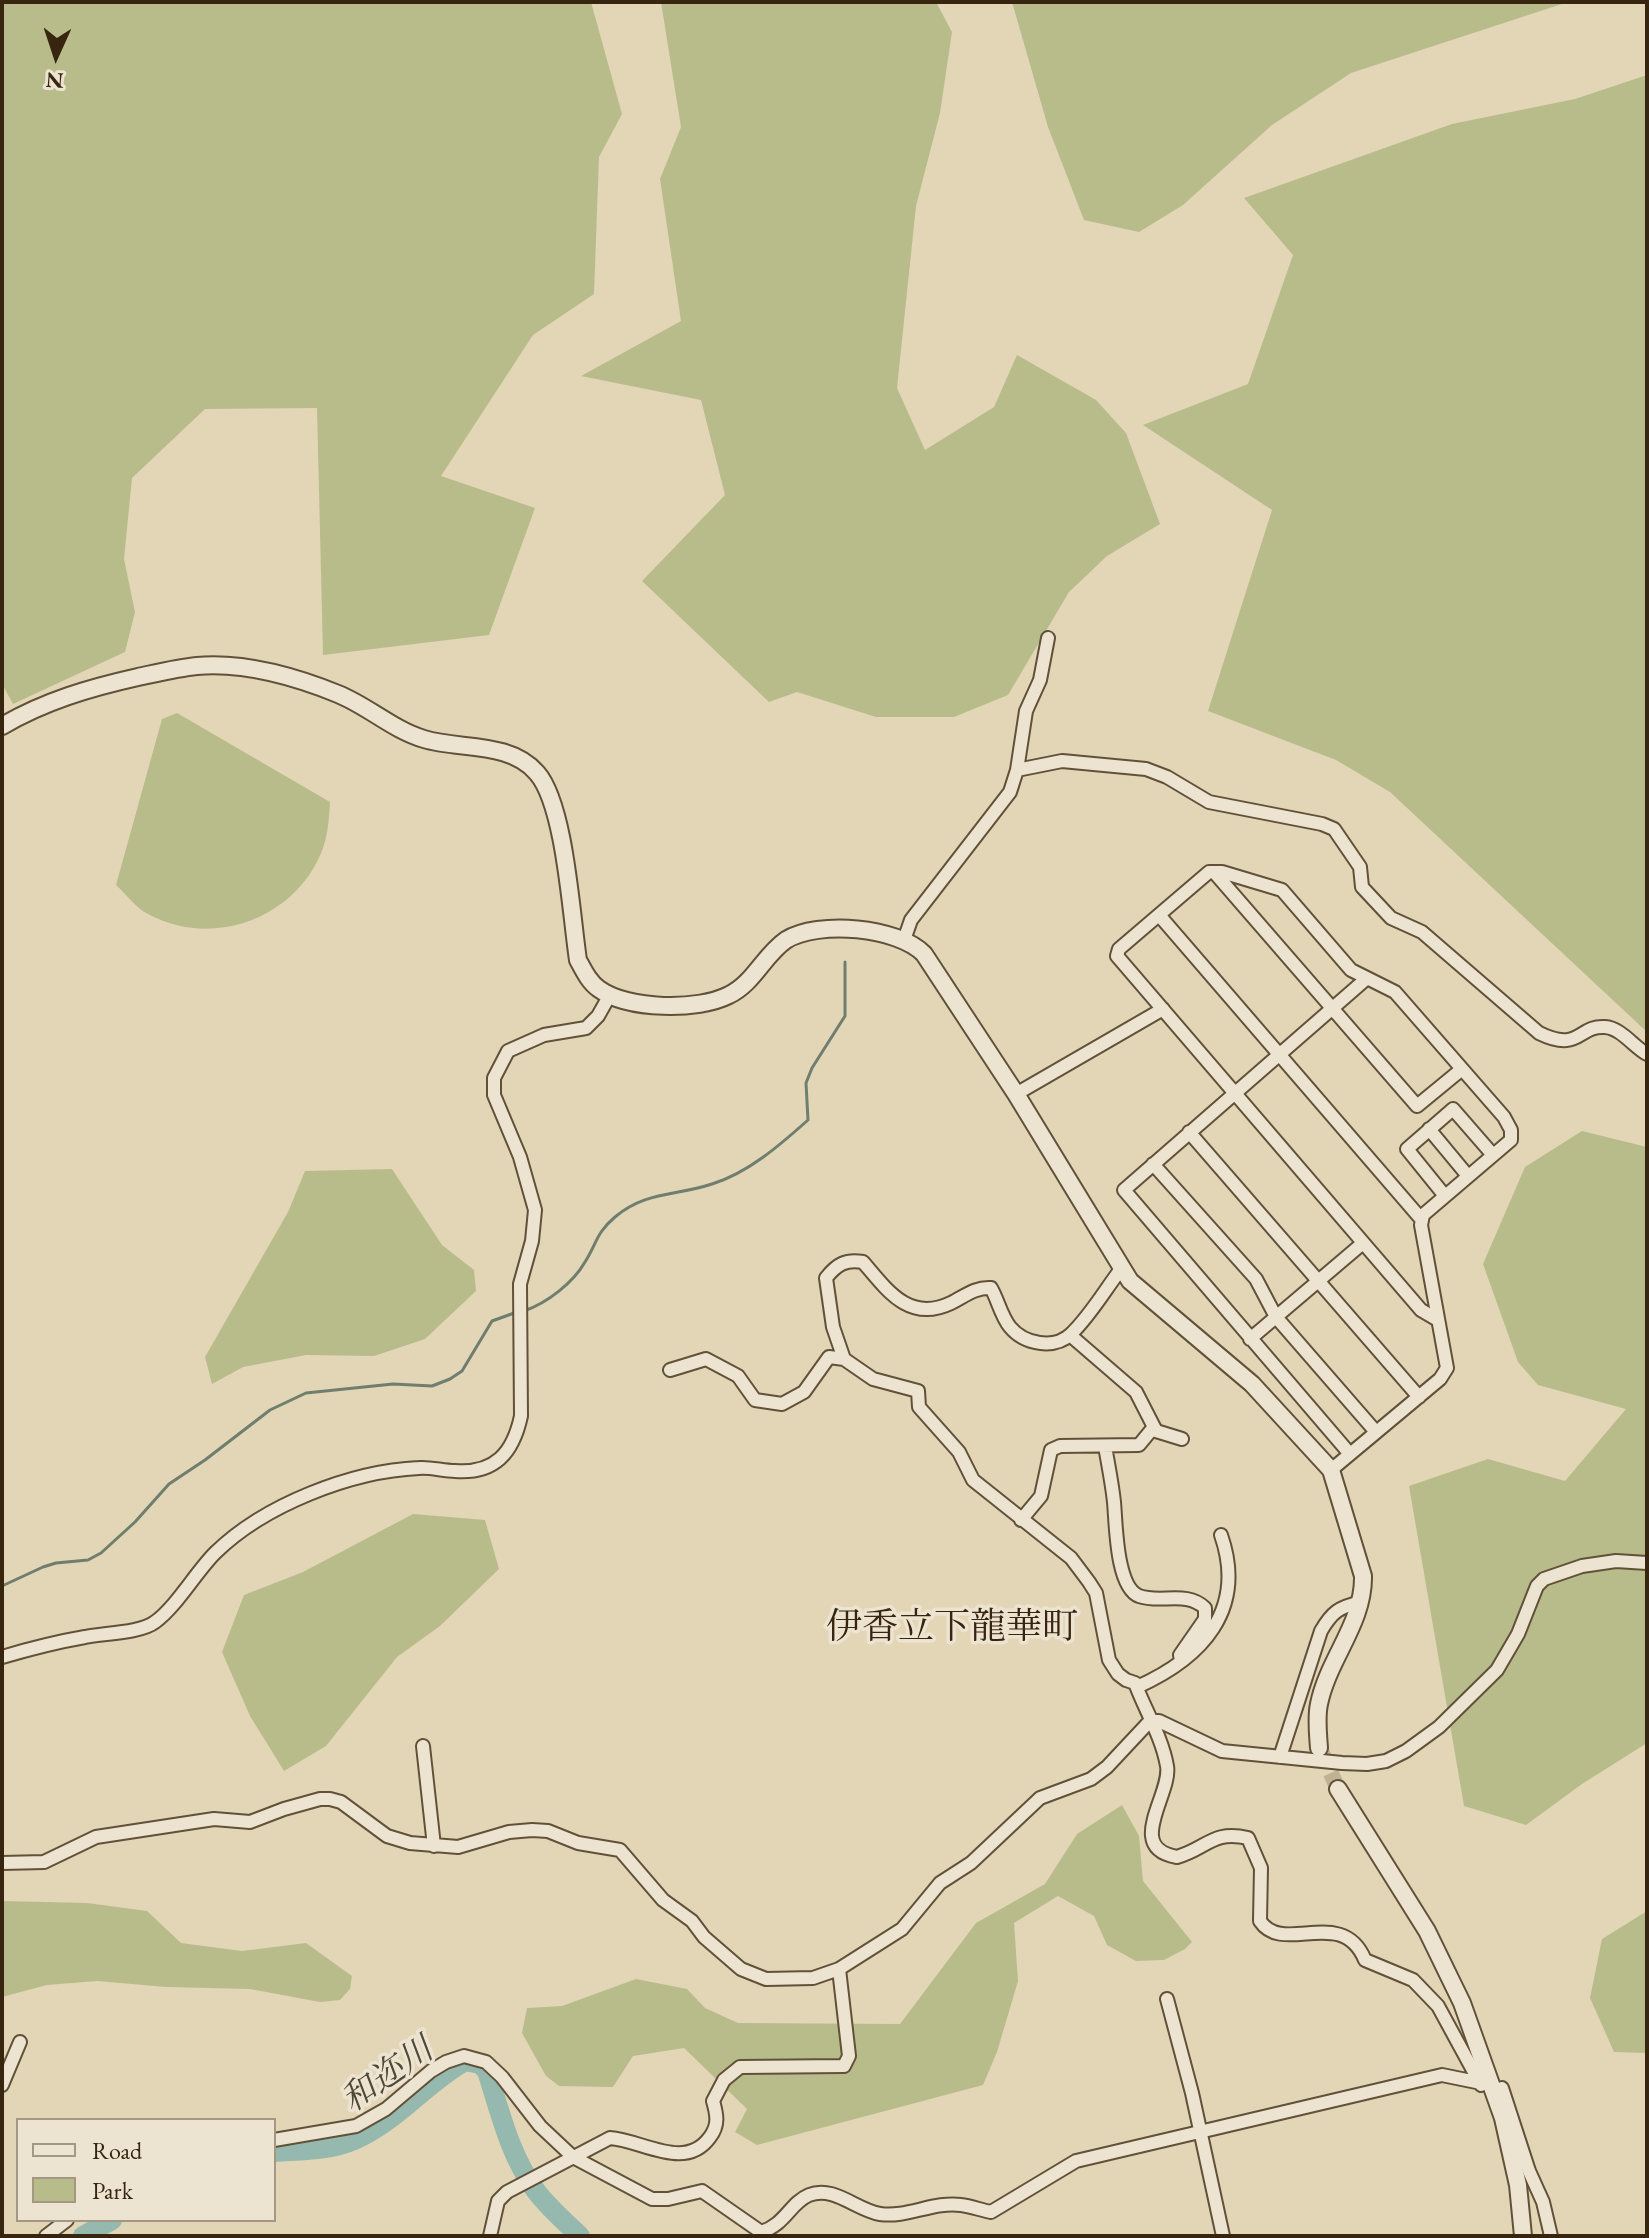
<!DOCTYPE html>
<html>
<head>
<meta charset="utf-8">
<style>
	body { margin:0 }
	#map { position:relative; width:1649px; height:2238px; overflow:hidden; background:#e2d6b6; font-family:"EB Garamond",serif }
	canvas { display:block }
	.frame { position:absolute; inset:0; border:4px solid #37250f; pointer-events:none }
	.legend { position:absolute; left:16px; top:2118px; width:260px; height:104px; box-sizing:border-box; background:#ece4d0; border:2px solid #a49883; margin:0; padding:10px 14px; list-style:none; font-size:24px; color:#37250f }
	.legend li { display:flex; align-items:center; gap:16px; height:40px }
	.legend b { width:40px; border:2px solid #a49883 }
	.north { position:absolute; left:16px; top:16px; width:80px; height:80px; -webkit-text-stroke:6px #ece4d0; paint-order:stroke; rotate:183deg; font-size:22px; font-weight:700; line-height:32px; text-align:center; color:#37250f }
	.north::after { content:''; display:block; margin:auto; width:28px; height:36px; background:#37250f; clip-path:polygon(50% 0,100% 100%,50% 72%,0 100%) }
</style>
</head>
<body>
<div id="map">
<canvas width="1649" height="2238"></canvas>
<div class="frame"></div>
<ul class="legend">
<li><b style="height:10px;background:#ece4d0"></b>Road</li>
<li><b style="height:22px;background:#b8bc8b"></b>Park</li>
</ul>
<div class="north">N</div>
</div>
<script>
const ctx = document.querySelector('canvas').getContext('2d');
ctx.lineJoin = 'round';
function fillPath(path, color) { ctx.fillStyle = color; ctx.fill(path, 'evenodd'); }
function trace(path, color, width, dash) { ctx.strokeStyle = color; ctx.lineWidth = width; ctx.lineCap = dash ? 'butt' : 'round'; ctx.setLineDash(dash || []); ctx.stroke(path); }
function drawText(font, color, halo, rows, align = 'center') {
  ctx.font = font + ' "EB Garamond","Noto Serif JP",serif'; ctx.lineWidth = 7; ctx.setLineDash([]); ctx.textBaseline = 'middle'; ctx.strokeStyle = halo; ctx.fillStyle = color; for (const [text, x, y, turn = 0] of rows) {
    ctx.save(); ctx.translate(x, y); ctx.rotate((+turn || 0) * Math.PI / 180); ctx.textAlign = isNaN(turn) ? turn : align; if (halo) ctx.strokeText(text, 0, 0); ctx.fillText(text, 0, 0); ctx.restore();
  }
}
fillPath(new Path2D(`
	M2 2H591L622 114 599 157 594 294 533 335 441 476 535 508 489 635 323 655 317 408 205 409 132 478 124 559 135 612 125 652 13 704 2 684Z
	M661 2H936L952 32 940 113 916 206 897 388 925 450 994 407 1017 355 1096 400 1126 433 1160 524 1107 556 1069 592 1008 695 954 717H876L797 692 769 702 642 581 725 495 701 400 581 376 681 321 660 179 681 127Z
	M1012 2H1568L1351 73 1272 125 1183 205 1139 232 1084 220 1048 127Z
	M1647 75V1032L1390 792 1336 760 1208 711 1272 510 1143 425 1248 384 1293 255 1244 198 1452 124 1575 99Z
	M177 713 330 802C329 819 328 835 322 851 295 919 212 949 148 914 136 908 126 894 116 885L162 719Z
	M1582 1131 1647 1147V1743L1582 1784 1526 1825 1464 1806 1409 1486 1488 1459 1565 1481 1626 1409 1538 1385 1518 1362 1483 1264 1525 1167Z
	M392 1169 442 1245 474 1270 476 1291 425 1339 374 1356 306 1355 243 1367 212 1384 205 1357 288 1212 305 1171Z
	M413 1514 485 1520 499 1569 440 1626 397 1657 326 1746 284 1771 250 1716 222 1652 244 1595 303 1572Z
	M1122 1805 1139 1836 1143 1881 1192 1942 1185 1949 1164 1960 1136 1961 1107 1945 1094 1916 1058 1896 1014 1923 1018 1981 997 2052 983 2085 757 2145 735 2132 747 2109 684 2048 633 2056 613 2087 559 2086 546 2076 522 2033 527 2008 562 2006 636 1979 687 1989 705 2008 738 2023 900 2024 976 1923 1045 1884 1077 1834Z
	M2 1901 87 1903 147 1911 181 1943 242 1951 306 1943 352 1976 350 1989 340 2000 320 2002 250 1989 166 1987 97 1981 47 1985 2 1997Z
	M1647 1911V2053L1614 2052 1590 1998 1602 1939Z`), '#b8bc8b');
trace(new Path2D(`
	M524 1311C547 1303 573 1283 585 1262 597 1243 596 1233 615 1217 646 1191 676 1196 712 1184 748 1173 780 1145 808 1120L806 1083 812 1068 845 1016V962
	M2 1586 43 1567 56 1563 88 1560 101 1553 135 1522 169 1484 205 1460 270 1410 306 1393 393 1384 432 1386 450 1379 462 1371 492 1321 517 1312`), '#6f7e6e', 3);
trace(new Path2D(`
	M274 2152C300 2150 329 2151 354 2140 395 2123 426 2083 465 2061L480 2064 487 2071C500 2112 510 2156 536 2191 549 2208 565 2222 580 2236
	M83 2236 112 2220`), '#95b9ae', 20);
trace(new Path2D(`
	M1321 1751 1338 1789`), '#c0b395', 16, [16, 8]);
const minor = new Path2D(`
	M1017 770 1026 711 1040 680 1048 638
	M1214 872 1417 1106 1462 1069
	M1159 915 1422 1220
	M904 940 911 920 1010 792 1017 770 1062 761 1146 769 1167 777 1209 802 1322 824 1334 829 1360 867 1362 887 1391 918 1422 932 1539 1033C1580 1053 1578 1025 1605 1027 1621 1028 1634 1047 1647 1054
	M1016 1094 1163 1009
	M1429 1129 1468 1176
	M1189 1132 1419 1397
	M1153 1164 1256 1279 1276 1317 1376 1432
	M1445 1196 1407 1149 1453 1109 1493 1155
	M1070 1335 1136 1392 1156 1431 1182 1439
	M1250 1339 1363 1243
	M844 1359 833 1327 826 1278C837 1264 846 1259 863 1262 887 1290 909 1323 951 1303 965 1296 975 1287 991 1288 998 1300 1001 1316 1010 1327 1024 1344 1054 1350 1071 1334 1090 1316 1105 1290 1121 1269
	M670 1370 706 1359 738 1376 755 1400 782 1404 804 1392 829 1357 844 1359 873 1379 918 1391 919 1407 959 1452 973 1480 1071 1558 1089 1582 1096 1593 1109 1660 1118 1674 1126 1680 1135 1683C1145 1710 1162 1737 1167 1766 1172 1794 1124 1848 1177 1857 1208 1848 1212 1830 1248 1838L1261 1868 1260 1921C1283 1956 1342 1905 1365 1960L1413 1980 1438 2006 1481 2085
	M1105 1446C1108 1464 1112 1483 1114 1502 1116 1523 1116 1587 1139 1596 1161 1604 1186 1590 1205 1608V1619L1180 1655 1181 1660
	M1350 1454 1124 1190 1366 979
	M1331 1470 1440 1379 1447 1368 1421 1225 1423 1215 1511 1140V1130L1504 1117 1395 992 1351 970 1282 890 1222 872H1209L1119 949 1117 956 1421 1310 1438 1320
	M1021 1520 1041 1496 1051 1450 1060 1446 1139 1445 1153 1428
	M2 1657C29 1649 56 1642 85 1637 103 1633 141 1633 155 1622 176 1607 196 1572 215 1553 264 1505 351 1471 419 1468 431 1467 443 1471 455 1471 495 1474 513 1453 521 1416L520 1284 532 1241 535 1210 520 1157 494 1095V1078L508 1051 544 1035 586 1028 598 1016 607 1000
	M1137 1687C1202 1658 1247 1610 1221 1535
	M423 1746 434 1846
	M1280 1757 1321 1631C1332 1612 1339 1607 1361 1602
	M2 1863 44 1862 96 1837 214 1819 250 1822 284 1809 320 1799H330L341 1802 387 1836 410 1843 458 1847 509 1832 532 1830 548 1831 578 1843 620 1850 663 1900 692 1921 704 1937 741 1969 766 1979 813 1978 839 1969
	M1167 1999 1192 2093 1223 2236
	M2 2085 20 2042
	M1502 2088 1529 2171 1543 2202 1551 2236
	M274 2140 356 2126 386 2109 431 2071 446 2062 464 2056 486 2062 502 2077 540 2126 573 2157 652 2199H668L702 2191 761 2232C785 2225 790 2203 809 2195 834 2185 856 2210 880 2214 907 2218 934 2201 961 2205 970 2206 981 2210 991 2212L1076 2161 1442 2075 1491 2085
	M46 2236 67 2220
	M490 2236 498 2201 507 2192 610 2138C642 2140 685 2172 710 2137 719 2125 717 2115 713 2101L724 2080 740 2067 844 2066 849 2056 839 1969 902 1929 940 1883 971 1863 1040 1798 1091 1779 1107 1767 1150 1721H1159L1222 1751 1342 1763 1367 1764 1386 1761 1406 1751 1439 1727 1497 1670 1518 1634 1537 1586 1544 1579 1582 1566 1616 1561 1647 1563`);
const tertiary = new Path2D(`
	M2 726C45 701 89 688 138 677 157 673 177 668 197 666 243 662 296 677 338 694 368 706 393 730 424 739 459 750 510 741 537 773 565 805 571 914 578 960 584 971 589 982 599 989 628 1010 698 1011 729 995 754 983 764 955 786 940 818 920 898 927 924 954L1016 1094 1130 1281 1252 1384 1331 1470 1363 1576C1364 1623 1328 1659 1319 1704 1316 1718 1318 1733 1319 1748
	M1338 1789 1427 1931 1462 2003 1503 2118 1518 2185 1523 2236`);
trace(minor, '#625139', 16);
trace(tertiary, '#625139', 20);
trace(minor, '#ece4d0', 12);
trace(tertiary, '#ece4d0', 16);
drawText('italic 34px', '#4e4a37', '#ece4d0', [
	["和迩川",388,2076,-35]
]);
drawText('36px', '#37250f', '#ece4d0', [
	["伊香立下龍華町",952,1628]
]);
</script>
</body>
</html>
